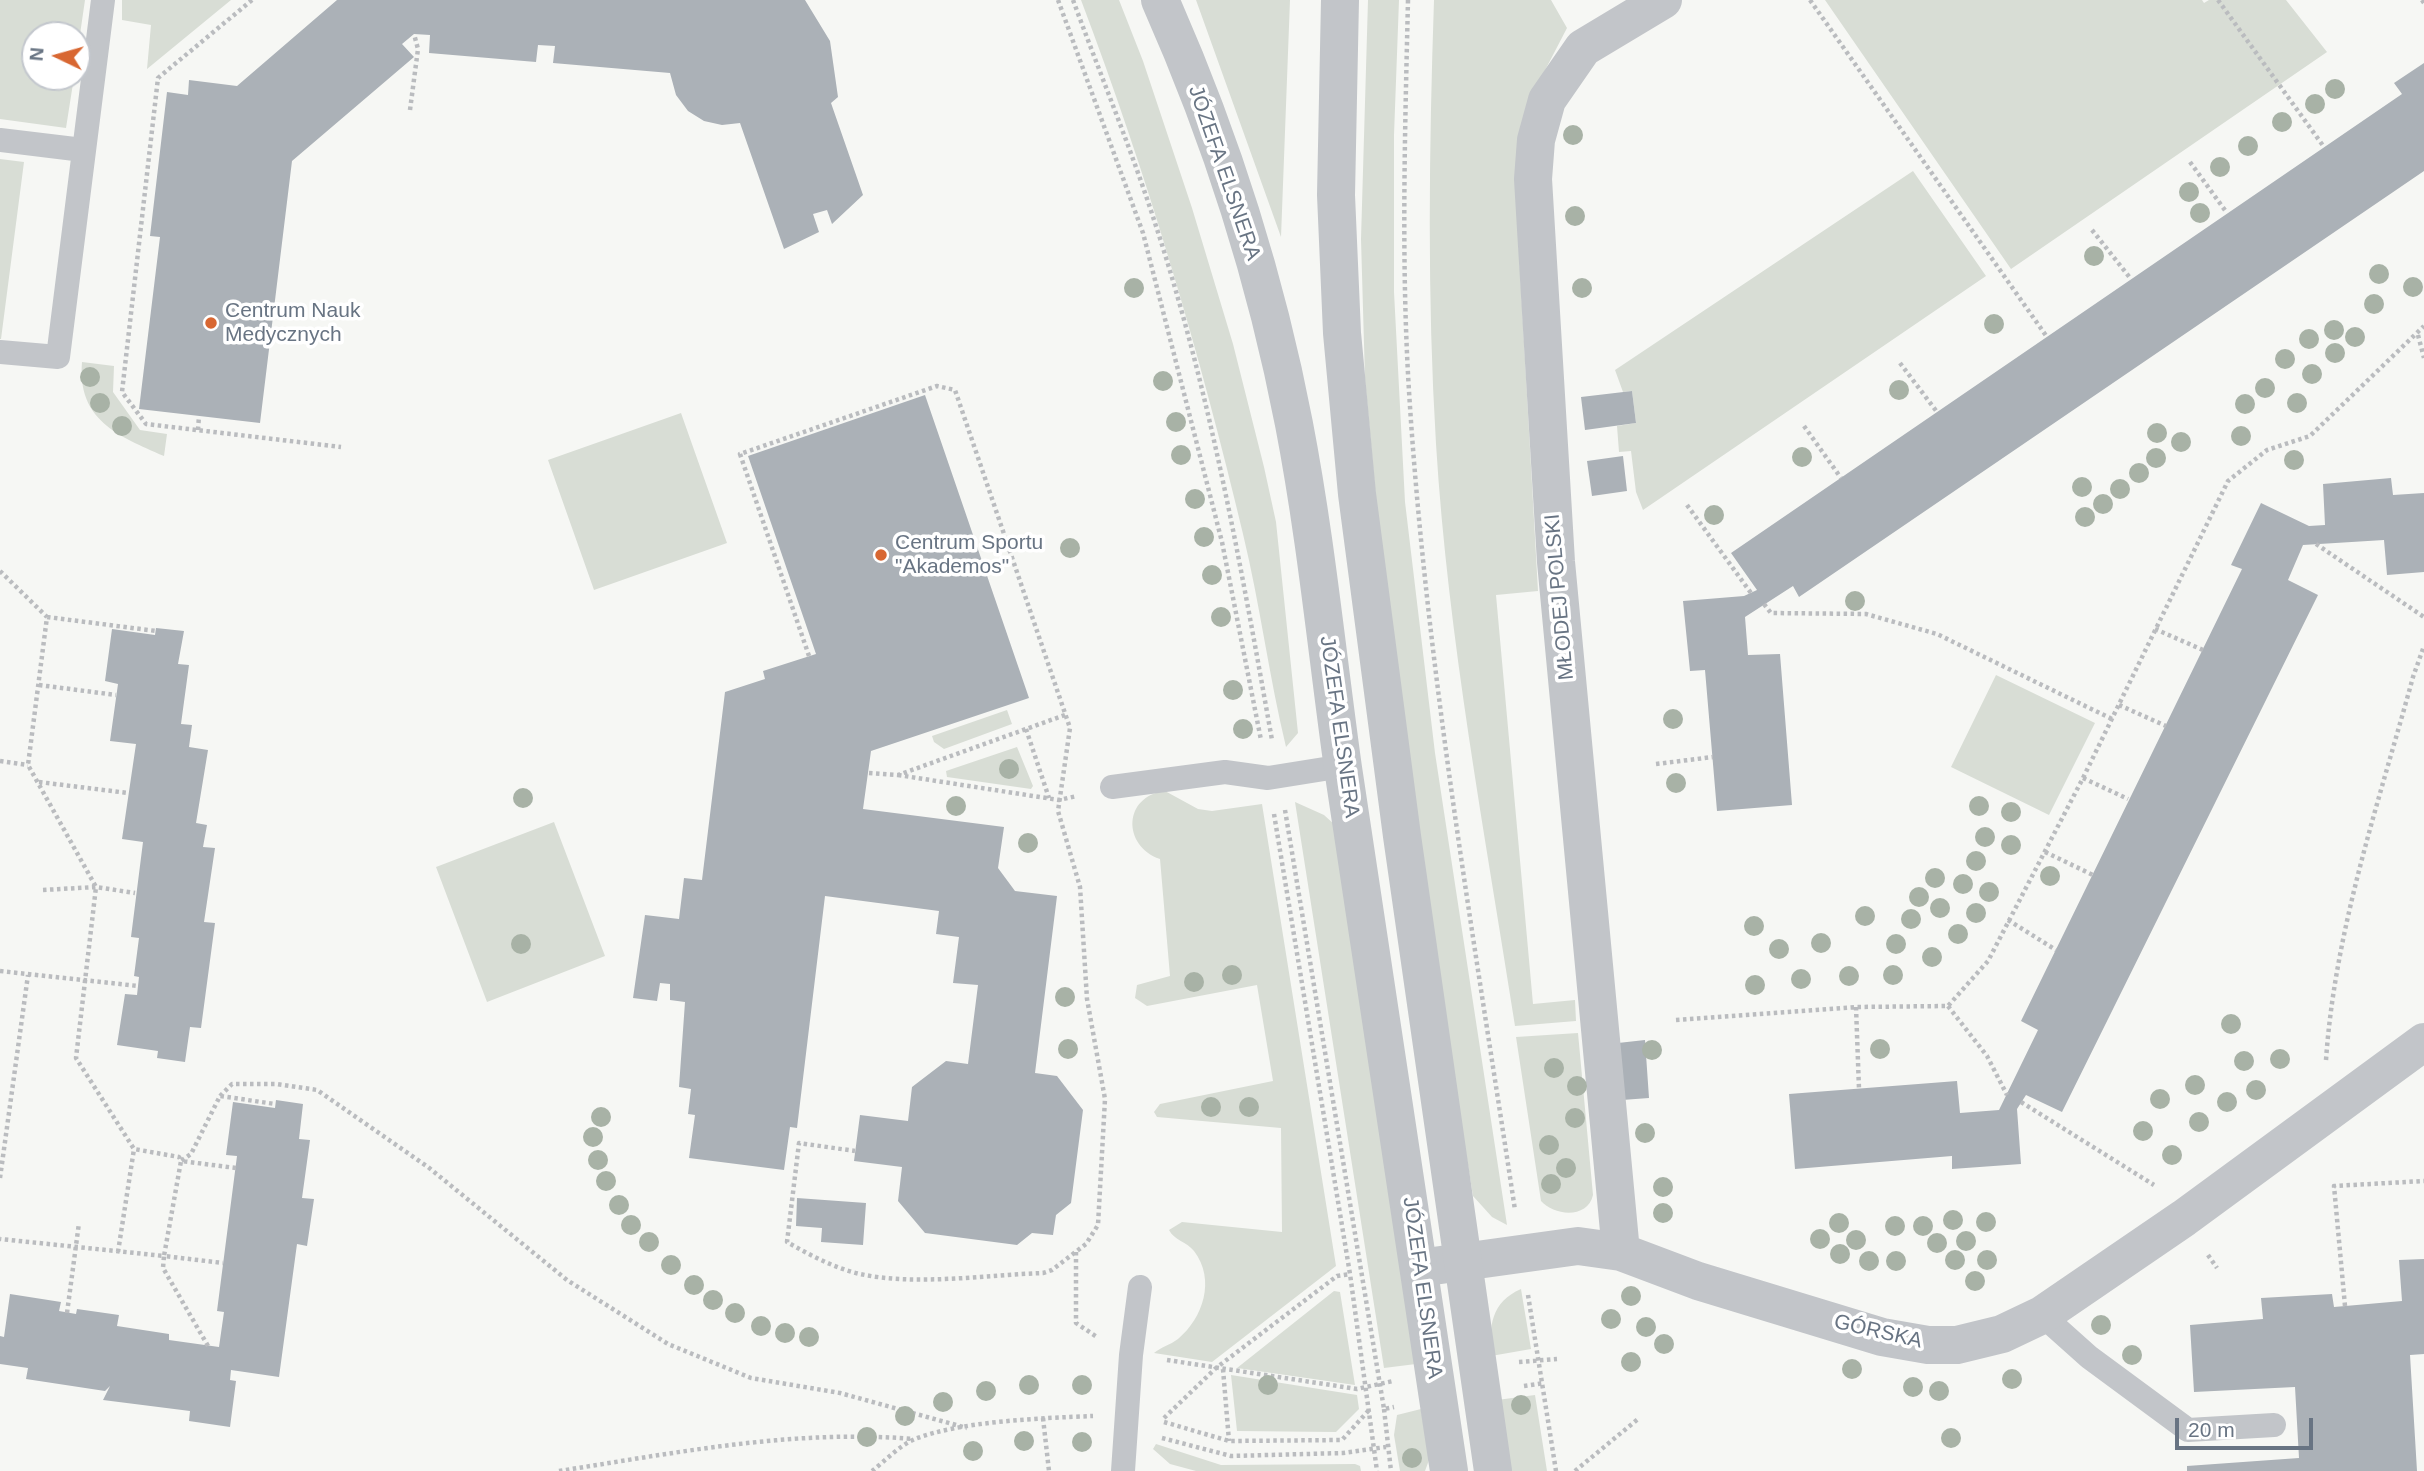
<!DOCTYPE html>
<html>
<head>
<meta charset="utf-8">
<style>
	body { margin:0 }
	#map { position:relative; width:2424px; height:1471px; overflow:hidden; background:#f6f7f4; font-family:Arial,sans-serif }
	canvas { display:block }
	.north { position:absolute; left:21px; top:21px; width:70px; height:70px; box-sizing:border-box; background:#fff; border:2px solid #c3c7cd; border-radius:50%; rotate:275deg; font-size:19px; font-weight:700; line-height:28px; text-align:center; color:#687483 }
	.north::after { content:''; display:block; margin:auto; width:24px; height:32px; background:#d86732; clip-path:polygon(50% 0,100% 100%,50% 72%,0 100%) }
	.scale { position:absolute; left:2175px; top:1418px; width:138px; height:32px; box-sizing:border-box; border:4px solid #687483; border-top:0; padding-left:9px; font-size:21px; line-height:24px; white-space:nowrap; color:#687483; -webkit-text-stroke:5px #fff; paint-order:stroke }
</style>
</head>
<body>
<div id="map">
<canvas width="2424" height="1471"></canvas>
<div class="north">N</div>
<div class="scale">20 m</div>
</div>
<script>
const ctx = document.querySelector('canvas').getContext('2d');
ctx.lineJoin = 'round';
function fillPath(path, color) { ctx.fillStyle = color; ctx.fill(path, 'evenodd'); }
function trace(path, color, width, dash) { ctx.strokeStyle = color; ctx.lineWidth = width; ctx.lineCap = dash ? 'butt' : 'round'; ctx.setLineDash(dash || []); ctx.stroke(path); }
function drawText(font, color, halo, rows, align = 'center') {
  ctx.font = font + ' Arial,sans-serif'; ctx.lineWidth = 7; ctx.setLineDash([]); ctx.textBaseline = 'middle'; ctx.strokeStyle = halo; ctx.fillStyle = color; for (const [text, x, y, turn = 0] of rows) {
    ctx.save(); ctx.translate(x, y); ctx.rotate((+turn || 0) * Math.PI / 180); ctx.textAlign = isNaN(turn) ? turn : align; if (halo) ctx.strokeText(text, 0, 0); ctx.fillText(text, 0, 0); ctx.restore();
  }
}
fillPath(new Path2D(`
	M0 0H85L77 55V35H35V77H74L66 128 0 119Z
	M122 0H231L147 69 151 25 122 20Z
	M1081 0H1119L1143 61 1192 208 1233 344 1264 467 1276 522 1298 733 1286 747C1269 677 1260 604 1243 534 1200 353 1147 174 1081 0Z
	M1196 0H1290L1281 237Z
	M1368 0H1399L1394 135V292L1405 502 1435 753 1507 1225 1492 1217 1473 1196 1397 729 1365 379 1361 239Z
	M1434 0H1551L1567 28 1527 105 1515 181 1538 591 1496 595 1533 1004 1575 1000 1576 1021 1515 1026C1485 833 1448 639 1436 444 1427 297 1429 148 1434 0Z
	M1825 0H2202L2204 3 2209 0H2286L2327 52 2011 269Z
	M0 159 24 162 1 339H0Z
	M1913 171 1986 276 1643 510 1636 492 1631 451 1619 452 1617 426 1636 423 1632 391 1623 392 1615 370Z
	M82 362 114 366 113 392 140 430 167 434 164 456C118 436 77 420 82 362Z
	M681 413 727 543 594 590 548 460Z
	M1996 675 2095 723 2049 815 1951 767Z
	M1007 710 1012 724 944 749 934 742 932 736Z
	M1017 747 1033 786 1031 789 947 777 946 771Z
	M1165 791 1198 809 1212 811 1262 804 1336 1266 1212 1362 1154 1353C1161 1347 1170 1345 1178 1339 1203 1318 1216 1280 1194 1251 1187 1242 1174 1240 1169 1230L1182 1222 1282 1232 1281 1128 1157 1117 1154 1112 1160 1104 1273 1081 1257 985 1147 1006 1135 998 1137 985 1170 976 1160 859C1122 846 1123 796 1165 791Z
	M1295 802 1324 815 1335 825 1416 1364 1384 1368Z
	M554 822 605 956 487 1002 436 867Z
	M1578 1033 1593 1195C1588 1219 1554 1216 1541 1201L1516 1037Z
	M1521 1289 1531 1349 1491 1356C1489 1326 1491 1302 1521 1289Z
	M1334 1291 1340 1292 1355 1385 1237 1368Z
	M1231 1375 1357 1395 1359 1409 1336 1432 1237 1431Z
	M1535 1395 1547 1471H1510L1497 1400Z
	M1421 1409 1429 1460 1425 1471H1400L1394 1435 1397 1415Z
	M1156 1444 1221 1465 1355 1464 1360 1466 1361 1471H1196L1170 1464 1153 1449Z`), '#d8ddd5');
fillPath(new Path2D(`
	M337 0H805L830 41 838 97 831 103 863 195 832 224 827 210 813 214 819 232 784 249 740 123 722 125 704 121 688 111 676 95 670 73 553 63 555 46 538 45 536 62 429 53 430 35 414 34 402 44 414 57 292 161 260 423 139 409 160 237 150 236 167 92 188 95 189 80 237 86Z
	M2424 63V171L1799 597 1793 586 1745 617 1748 655 1780 654 1792 805 1717 811 1705 670 1690 671 1683 601 1744 596 1757 590 1731 553 2402 94 2394 83Z
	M1632 391 1636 423 1585 430 1581 397Z
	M925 395 1029 698 871 751 863 809 1004 827 998 868 1015 891 1057 896 1035 1073 1057 1076 1083 1110 1071 1203 1056 1215 1053 1235 1032 1233 1017 1245 925 1233 898 1201 902 1167 854 1161 860 1115 908 1121 912 1087 946 1061 968 1064 978 985 953 983 959 937 936 934 939 911 825 896 797 1128 790 1127 784 1170 689 1158 695 1115 688 1114 691 1089 679 1087 685 1002 670 1000V984L660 983 657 1001 633 998 645 915 679 919 684 878 702 880 725 692 765 679 763 671 816 654 748 456Z
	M1623 456 1627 491 1592 496 1587 461Z
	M2391 478 2393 495 2424 493V572L2387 575 2384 540 2303 545 2288 580 2318 595 2062 1112 2026 1095 2017 1109 2021 1164 1952 1169V1156L1795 1169 1789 1094 1957 1081 1960 1113 1999 1110 2038 1030 2021 1021 2242 569 2231 565 2261 503 2309 526 2325 525 2323 484Z
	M156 628 184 631 178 664 189 665 181 724 192 725 189 747 208 750 196 823 207 825 203 847 215 848 204 922 215 923 201 1028 190 1027 185 1062 157 1058 158 1051 117 1045 125 994 137 995 139 977 134 976 139 938 131 937 143 842 122 839 136 744 110 741 118 684 105 681 112 629 155 635Z
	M1645 1040 1649 1098 1622 1100 1618 1043Z
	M276 1100 303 1104 299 1139 310 1140 302 1198 314 1199 307 1246 297 1244 279 1377 231 1370 230 1380 236 1381 230 1427 189 1421 190 1411 103 1400 110 1386 105 1391 26 1379 28 1368 0 1364V1336L4 1337 10 1294 61 1302 59 1311 76 1314 77 1309 119 1315 117 1326 169 1334V1340L219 1347 224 1312 217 1311 237 1156 226 1155 233 1102 275 1108Z
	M797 1198 866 1203 863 1245 821 1242 822 1228 796 1226Z
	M2424 1259V1354L2410 1355 2417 1471H2187V1466L2299 1458 2295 1387 2194 1392 2190 1325 2263 1319 2261 1298 2332 1294 2334 1307 2402 1301 2399 1260Z`), '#abb1b7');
trace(new Path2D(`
	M252 0 158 78 122 392 146 424 341 447
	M1058 0 1143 233 1222 542 1261 740
	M1073 0C1100 74 1131 148 1155 223 1210 391 1241 566 1272 740
	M1408 0C1405 130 1401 262 1409 391 1426 666 1474 938 1515 1210
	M1810 0 2047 337
	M2218 0 2324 147
	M2422 0 2424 3
	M410 110 418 49 414 34
	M2190 162 2227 213
	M2092 230 2131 279
	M2418 335 2424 358
	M1900 363 1937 412
	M1804 426 1841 478
	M198 430 199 416
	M1687 505 1751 593
	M2316 544 2424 617
	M0 571 47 617 28 765 96 887 76 1058 134 1149 179 1157 181 1161 164 1256 0 1239
	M1764 604 1771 613 1866 614 1937 634 2112 719
	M47 617 156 631
	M2155 629 2203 650
	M809 656 740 454 937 386 955 390 1070 728 1058 811 1080 887 1087 999 1105 1099 1098 1225 1086 1244 1052 1270 1043 1273C986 1275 915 1286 860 1274 834 1268 810 1255 787 1242L799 1143 855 1151
	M39 685 116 695
	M2119 705 2166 726
	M1026 729 1049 798
	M0 761 28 765
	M1656 764 1713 757
	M869 773 898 775 1065 715
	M898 775 1059 800 1077 796
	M2083 778 2128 799
	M39 782 128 793
	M1285 810 1384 1409 1394 1407
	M1274 814 1350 1274 1377 1471
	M2045 852 2093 875
	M43 890 96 887 135 893
	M2008 920 2056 950
	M0 971 138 986
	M1948 1006 1987 1056 2007 1095
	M1856 1007 1859 1089
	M1676 1020 1856 1007 1948 1006 1988 961 2083 778 2228 481 2267 450 2310 436 2424 326
	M2326 1060C2335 929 2379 802 2413 677L2424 646
	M220 1096 232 1084H277L317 1090 428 1167 567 1280 668 1344 751 1378 840 1393 967 1428
	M2021 1102 2154 1185
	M236 1168 181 1161 191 1154 220 1096 275 1104
	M0 1178 28 975
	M118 1252 134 1149
	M1076 1252V1323L1097 1337
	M2208 1255 2217 1268
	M1528 1295 1556 1471
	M2345 1306 2334 1186 2424 1181
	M67 1313 79 1223
	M208 1346 163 1268 164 1256 223 1263
	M1167 1360 1357 1389 1393 1381
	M1519 1362 1557 1359
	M1223 1369 1229 1441
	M1524 1386 1544 1383
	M1384 1409 1391 1471
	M1043 1418 1049 1471
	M1164 1418 1216 1368 1337 1276 1350 1274
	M1164 1422 1229 1441 1342 1440 1369 1410
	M1162 1438 1231 1456 1343 1453 1386 1447
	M559 1471C675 1453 794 1429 913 1439
	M872 1471C885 1461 900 1445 915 1439 961 1421 1043 1418 1093 1416
	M1575 1471 1638 1419`), '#babcbf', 4.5, [3.5, 3.5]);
trace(new Path2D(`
	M0 140 83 150
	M0 352 58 357 103 0
	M1112 787 1225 772 1268 778 1343 766
	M2042 1315 2089 1357 2188 1430 2274 1425
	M1123 1471 1131 1355 1140 1287`), '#c2c5c9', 24);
trace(new Path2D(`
	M1621 1252 1556 562 1533 179 1536 140 1547 100 1583 48 1663 0
	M1419 1268 1578 1246 1621 1252 1698 1281 1882 1337 1928 1345H1957L2002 1334 2042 1315 2184 1218 2424 1042`), '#c2c5c9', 38);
trace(new Path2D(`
	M1160 0C1220 135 1266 279 1294 424 1316 538 1327 654 1343 768 1377 1003 1413 1237 1449 1471
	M1340 0 1336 195 1342 333 1357 494 1402 836 1493 1471`), '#c2c5c9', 38);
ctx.fillStyle = '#a8b2a6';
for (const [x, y] of [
	[2335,89],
	[2315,104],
	[2282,122],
	[1573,135],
	[2248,146],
	[2220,167],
	[2189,192],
	[2200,213],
	[1575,216],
	[2094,256],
	[2379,274],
	[2413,287],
	[1134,288],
	[1582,288],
	[2374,304],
	[1994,324],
	[2334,330],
	[2355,337],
	[2309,339],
	[2335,353],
	[2285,359],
	[2312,374],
	[90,377],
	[1163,381],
	[2265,388],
	[1899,390],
	[100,403],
	[2297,403],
	[2245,404],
	[1176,422],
	[122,426],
	[2157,433],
	[2241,436],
	[2181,442],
	[1181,455],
	[1802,457],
	[2156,458],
	[2294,460],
	[2139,473],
	[2082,487],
	[2120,489],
	[1195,499],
	[2103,504],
	[1714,515],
	[2085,517],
	[1204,537],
	[1070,548],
	[1212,575],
	[1855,601],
	[1221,617],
	[1233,690],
	[1673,719],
	[1243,729],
	[1009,769],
	[1676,783],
	[523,798],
	[956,806],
	[1979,806],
	[2011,812],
	[1985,837],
	[1028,843],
	[2011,845],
	[1976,861],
	[2050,876],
	[1935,878],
	[1963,884],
	[1989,892],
	[1919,897],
	[1940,908],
	[1976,913],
	[1865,916],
	[1911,919],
	[1754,926],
	[1958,934],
	[1821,943],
	[521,944],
	[1896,944],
	[1779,949],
	[1932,957],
	[1232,975],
	[1893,975],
	[1849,976],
	[1801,979],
	[1194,982],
	[1755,985],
	[1065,997],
	[2231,1024],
	[1068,1049],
	[1880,1049],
	[1652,1050],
	[2280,1059],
	[2244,1061],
	[1554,1068],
	[2195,1085],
	[1577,1086],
	[2256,1090],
	[2160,1099],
	[2227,1102],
	[1211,1107],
	[1249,1107],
	[601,1117],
	[1575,1118],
	[2199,1122],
	[2143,1131],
	[1645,1133],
	[593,1137],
	[1549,1145],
	[2172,1155],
	[598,1160],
	[1566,1168],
	[606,1181],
	[1551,1184],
	[1663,1187],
	[619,1205],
	[1663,1213],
	[1953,1220],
	[1986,1222],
	[1839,1223],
	[631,1225],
	[1895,1226],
	[1923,1226],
	[1820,1239],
	[1856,1240],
	[1966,1241],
	[649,1242],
	[1937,1243],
	[1840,1254],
	[1955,1260],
	[1987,1260],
	[1869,1261],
	[1896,1261],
	[671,1265],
	[1975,1281],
	[694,1285],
	[1631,1296],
	[713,1300],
	[735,1313],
	[1611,1319],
	[2101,1325],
	[761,1326],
	[1646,1327],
	[785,1333],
	[809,1337],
	[1664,1344],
	[2132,1355],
	[1631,1362],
	[1852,1369],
	[2012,1379],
	[1029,1385],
	[1082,1385],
	[1268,1385],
	[1913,1387],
	[986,1391],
	[1939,1391],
	[943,1402],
	[1521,1405],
	[905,1416],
	[867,1437],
	[1951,1438],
	[1024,1441],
	[1082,1442],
	[973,1451],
	[1412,1458]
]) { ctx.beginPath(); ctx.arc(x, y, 10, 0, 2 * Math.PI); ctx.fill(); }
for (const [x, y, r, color] of [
	[211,323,7,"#d86732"],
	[881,555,7,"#d86732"]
]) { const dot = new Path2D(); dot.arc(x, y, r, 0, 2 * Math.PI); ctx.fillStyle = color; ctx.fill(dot); trace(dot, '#fff', 2.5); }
drawText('21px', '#687483', '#fff', [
	["JÓZEFA ELSNERA",1224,173,71],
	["MŁODEJ POLSKI",1560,597,-95],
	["JÓZEFA ELSNERA",1339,727,82],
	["JÓZEFA ELSNERA",1422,1288,82],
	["GÓRSKA",1878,1332,13]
]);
drawText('21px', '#687483', '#fff', [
	["Centrum Nauk",225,311],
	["Medycznych",225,335],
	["Centrum Sportu",895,543],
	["\"Akademos\"",895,567]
], 'left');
</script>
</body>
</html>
